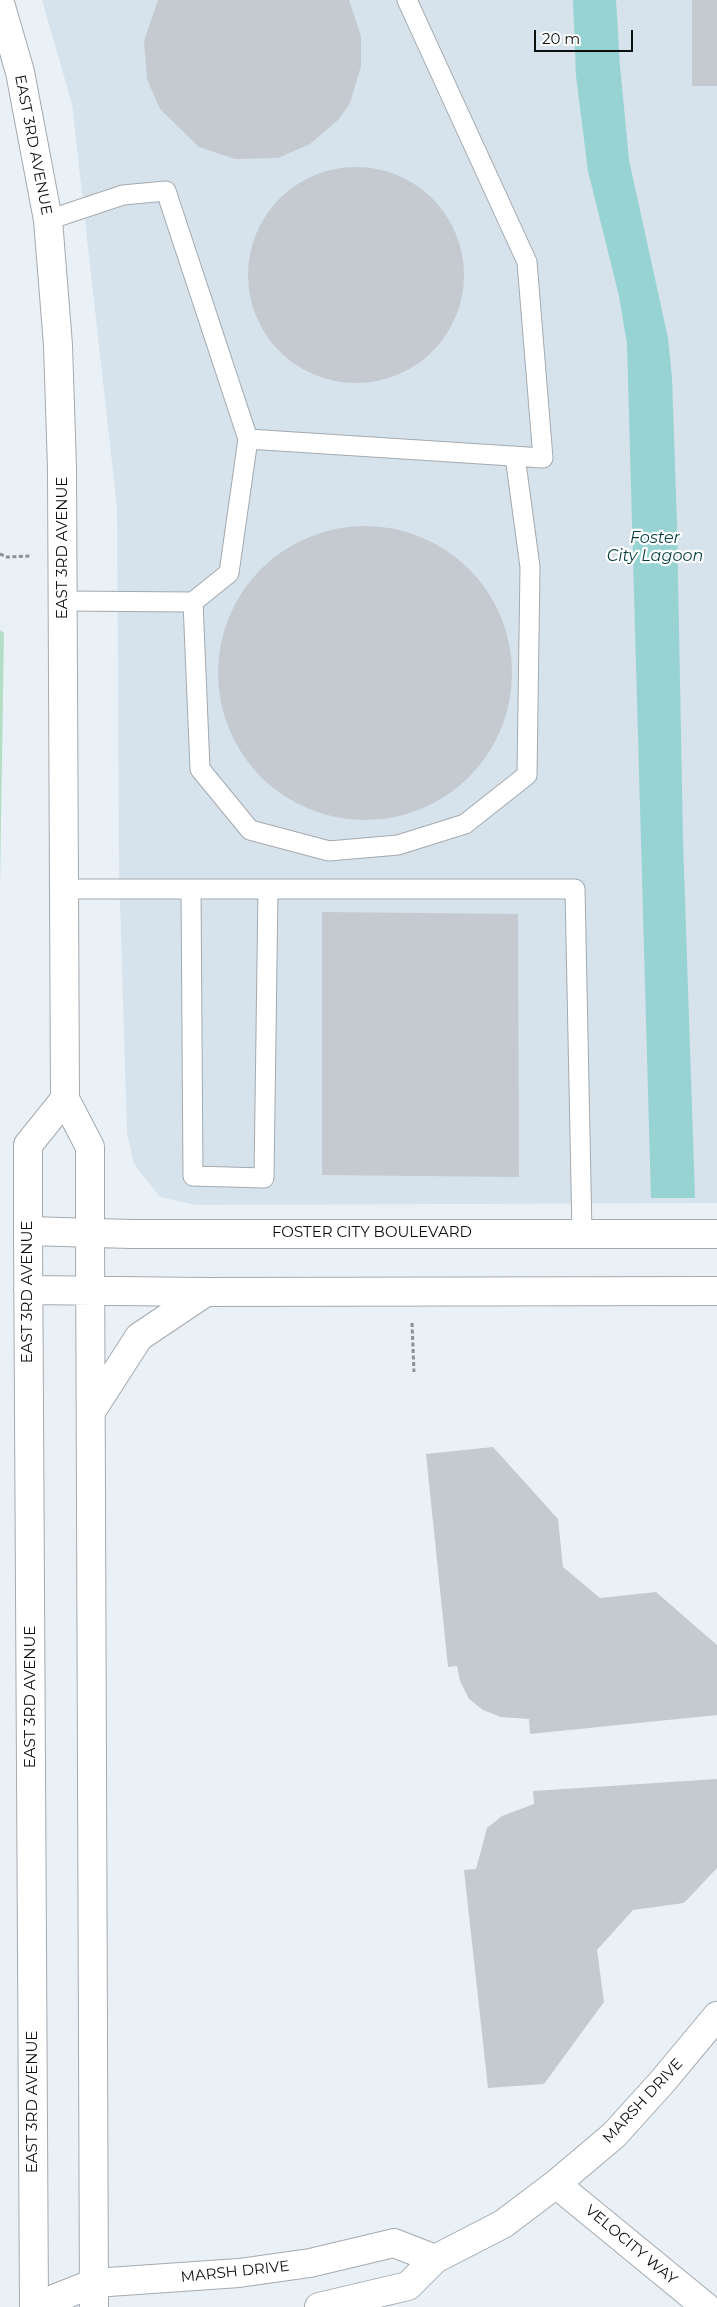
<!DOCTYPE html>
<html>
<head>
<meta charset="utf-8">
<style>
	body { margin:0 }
	#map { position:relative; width:717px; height:2307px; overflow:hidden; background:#eaf1f6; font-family:Montserrat,sans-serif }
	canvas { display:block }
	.scale { position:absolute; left:534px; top:30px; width:99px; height:22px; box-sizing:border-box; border:2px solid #0c0f10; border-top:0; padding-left:6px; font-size:15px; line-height:18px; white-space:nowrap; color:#0c0f10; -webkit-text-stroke:4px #fff; paint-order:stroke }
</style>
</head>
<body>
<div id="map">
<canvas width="717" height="2307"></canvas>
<div class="scale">20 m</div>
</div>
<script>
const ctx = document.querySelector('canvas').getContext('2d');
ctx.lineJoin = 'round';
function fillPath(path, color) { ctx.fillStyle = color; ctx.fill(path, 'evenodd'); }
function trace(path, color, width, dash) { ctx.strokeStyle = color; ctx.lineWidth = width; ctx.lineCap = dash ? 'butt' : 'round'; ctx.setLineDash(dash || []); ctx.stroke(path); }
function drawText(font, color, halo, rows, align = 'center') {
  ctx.font = font + ' Montserrat,sans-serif'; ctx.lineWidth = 4.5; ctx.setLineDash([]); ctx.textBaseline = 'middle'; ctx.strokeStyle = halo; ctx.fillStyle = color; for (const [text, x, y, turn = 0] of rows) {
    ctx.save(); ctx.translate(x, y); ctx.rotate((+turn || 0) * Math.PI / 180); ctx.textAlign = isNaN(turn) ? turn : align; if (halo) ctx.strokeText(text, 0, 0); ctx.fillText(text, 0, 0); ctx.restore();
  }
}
fillPath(new Path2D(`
	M42 0H717V1203L196 1205 160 1197 134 1164 127 1133 119 868 117 507 72 104Z`), '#d6e2ec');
fillPath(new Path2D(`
	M0 630 4 633 0 887Z`), '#b3dec5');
fillPath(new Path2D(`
	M573 0H616L620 66 629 160 668 338 672 378 677 524 683 840 695 1198H651L627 344 619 296 588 171 576 76Z`), '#97d3d3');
fillPath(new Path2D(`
	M158 0H349L361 36V66L350 103 339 119 310 144 278 158 235 159 199 147 160 109 147 79 144 41Z
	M692 0H717V86H692Z
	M248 275a108 108 0 1 1 216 0a108 108 0 1 1-216 0Z
	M218 673a147 147 0 1 1 294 0a147 147 0 1 1-294 0Z
	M322 912 518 914 519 1177 322 1175Z
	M493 1447 558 1519 563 1567 600 1598 656 1592 717 1645V1715L530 1734 529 1719 501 1717 483 1710 469 1699 460 1681 457 1666 448 1667 426 1454Z
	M717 1779V1868L684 1903 633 1910 597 1950 604 2002 544 2084 488 2088 464 1870 476 1869 487 1828 502 1816 534 1804 533 1791Z`), '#c4cacf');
const service = new Path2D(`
	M48 220 123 195 166 191 248 439 543 458 527 262 407 0
	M63 601 193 602 229 573 248 439
	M193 602 200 769 250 830 329 851 398 845 465 824 527 775 530 567 515 456
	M65 889H575L582 1233
	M191 889 193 1176 264 1178 268 889`);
const minor = new Path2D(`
	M0 3 20 72 48 220 58 345 62 468 65 1099 90 1147V1233
	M28 1231V1145L65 1099
	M556 2184 706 2307
	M34 2307 94 2283 239 2273 310 2263 394 2243 435 2259
	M319 2307 408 2286 435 2259 503 2224 556 2184 614 2135 662 2082 717 2016`);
const primary = new Path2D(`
	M90 1233 94 2307
	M28 1290 206 1292 717 1291
	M92 1410 139 1337 206 1292
	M34 2307 28 1231 131 1234H717`);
trace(service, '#a4aaaf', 21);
trace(minor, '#a4aaaf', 30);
trace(primary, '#a4aaaf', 30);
trace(new Path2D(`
	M0 554 7 557 31 556
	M412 1323 414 1372`), '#8c9195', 3, [4, 2.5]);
trace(service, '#fff', 19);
trace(minor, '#fff', 28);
trace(primary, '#fff', 28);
drawText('15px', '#0c0f10', '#fff', [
	["EAST 3RD AVENUE",33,145,79],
	["EAST 3RD AVENUE",63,548,-90],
	["FOSTER CITY BOULEVARD",372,1233],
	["EAST 3RD AVENUE",28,1292,-90],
	["EAST 3RD AVENUE",31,1697,-90],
	["MARSH DRIVE",643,2101,-47],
	["EAST 3RD AVENUE",33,2102,-90],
	["VELOCITY WAY",631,2245,40],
	["MARSH DRIVE",235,2272,-6]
]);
drawText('italic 16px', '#043e3f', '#fff', [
	["Foster",655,538],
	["City Lagoon",655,556]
]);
</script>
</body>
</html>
